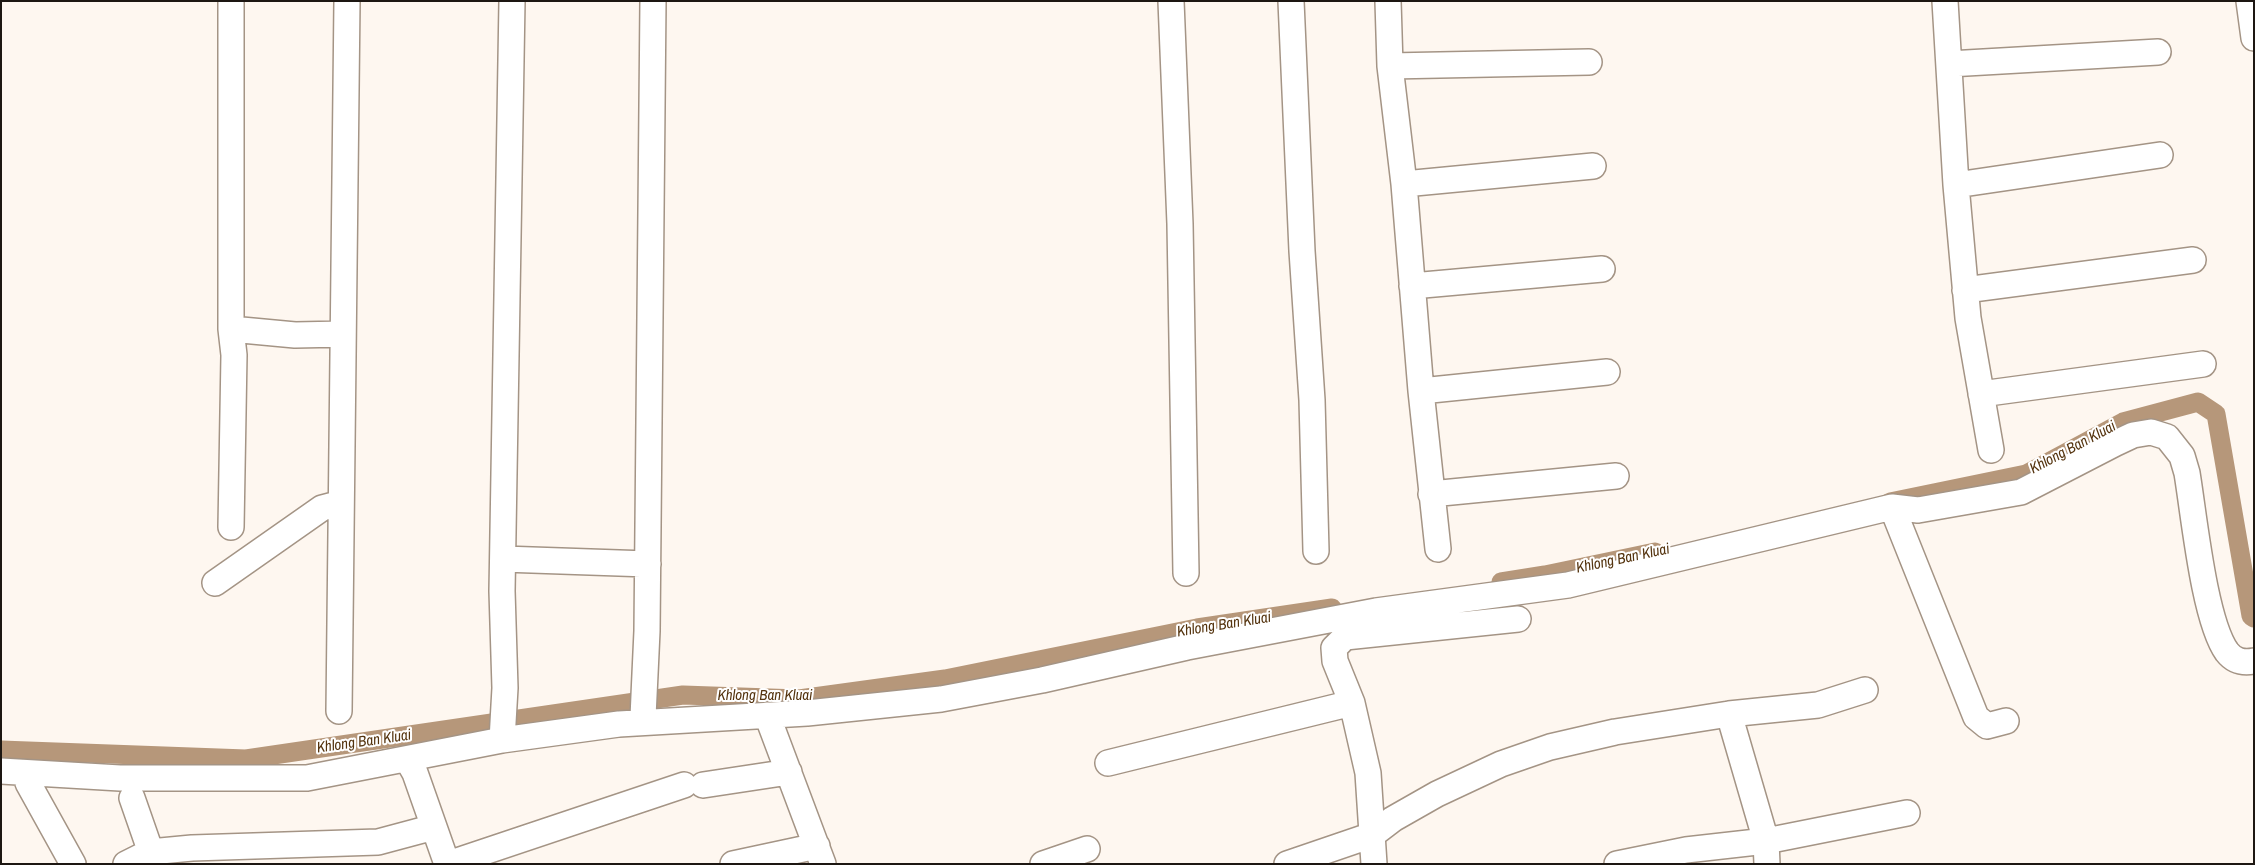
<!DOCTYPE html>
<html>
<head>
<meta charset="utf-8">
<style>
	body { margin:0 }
	#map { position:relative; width:2255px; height:865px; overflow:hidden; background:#fef7f0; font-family:"Archivo Narrow",sans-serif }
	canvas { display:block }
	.frame { position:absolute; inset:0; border:2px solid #1d1712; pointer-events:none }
</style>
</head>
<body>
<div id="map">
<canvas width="2255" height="865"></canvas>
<div class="frame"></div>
</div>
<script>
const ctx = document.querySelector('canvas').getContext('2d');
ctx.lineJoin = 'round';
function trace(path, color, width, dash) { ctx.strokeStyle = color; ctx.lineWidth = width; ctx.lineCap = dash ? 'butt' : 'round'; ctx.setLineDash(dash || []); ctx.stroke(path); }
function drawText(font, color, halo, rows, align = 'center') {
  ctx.font = font + ' "Archivo Narrow",sans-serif'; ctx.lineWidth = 4; ctx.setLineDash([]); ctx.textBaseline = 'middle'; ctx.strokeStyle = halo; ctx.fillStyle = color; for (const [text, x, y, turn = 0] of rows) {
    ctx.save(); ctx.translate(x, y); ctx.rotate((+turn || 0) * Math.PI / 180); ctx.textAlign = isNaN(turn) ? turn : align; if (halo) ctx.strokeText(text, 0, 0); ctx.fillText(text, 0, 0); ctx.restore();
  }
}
trace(new Path2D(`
	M1890 502 2026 474 2123 422 2198 402 2216 414 2251 616 2254 618
	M1501 582 1545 575 1655 552
	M1 750 246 759 683 695 799 699 945 679 1197 628 1332 608`), '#b6977a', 19);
const minor = new Path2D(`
	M1171 1 1180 224 1186 573
	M1291 1 1302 251 1312 400 1316 551
	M1388 1 1390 66 1404 184 1421 391 1438 549
	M1945 1 1956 185 1968 318 1991 450
	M2249 1 2254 38
	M1949 64 2158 52
	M1390 66 1589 62
	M1404 184 1593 166
	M1956 185 2160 155
	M1412 286 1602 269
	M1965 290 2193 260
	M231 329V1
	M1421 391 1607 372
	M1981 394 2203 364
	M1431 494 1616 476
	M1892 507 1976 717 1987 726 2006 721
	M231 527 234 355 231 329 295 335 343 334
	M503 559 648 564
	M215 583 322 508 341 503
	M339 711 347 1
	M1729 714 1766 841 1767 864
	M767 715 823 864
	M637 723 643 717 647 631 653 1
	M502 740 505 688 502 591 512 1
	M407 759 415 773 447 864
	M1108 763 1352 703
	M1 771 120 778H307L502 740 619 724 807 713 941 699 1042 680 1187 647 1376 611 1568 585 1892 507 1918 510 2021 492 2116 443 2133 435 2151 432 2167 437 2182 456 2187 473C2194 515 2204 620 2227 652 2234 661 2243 663 2254 661
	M28 783 73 864
	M703 785 789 772
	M132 798 155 864
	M126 864 150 852 192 848 378 842 434 827
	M448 864 684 785
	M733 864 817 846
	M1043 864 1087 849
	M1287 864 1372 835 1393 819 1437 794 1501 764 1550 747 1615 732 1729 714 1818 705 1865 690
	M1374 864 1368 773 1352 703 1335 661 1334 648 1345 637 1518 619
	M1617 864 1686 850 1766 841 1907 813`);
trace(minor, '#a49485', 28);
trace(minor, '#fff', 25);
drawText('italic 15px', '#54330e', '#fff', [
	["Khlong Ban Kluai",2073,448,-28],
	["Khlong Ban Kluai",1623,559,-12],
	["Khlong Ban Kluai",1224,625,-9],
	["Khlong Ban Kluai",765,696],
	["Khlong Ban Kluai",364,742,-8]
]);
</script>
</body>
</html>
